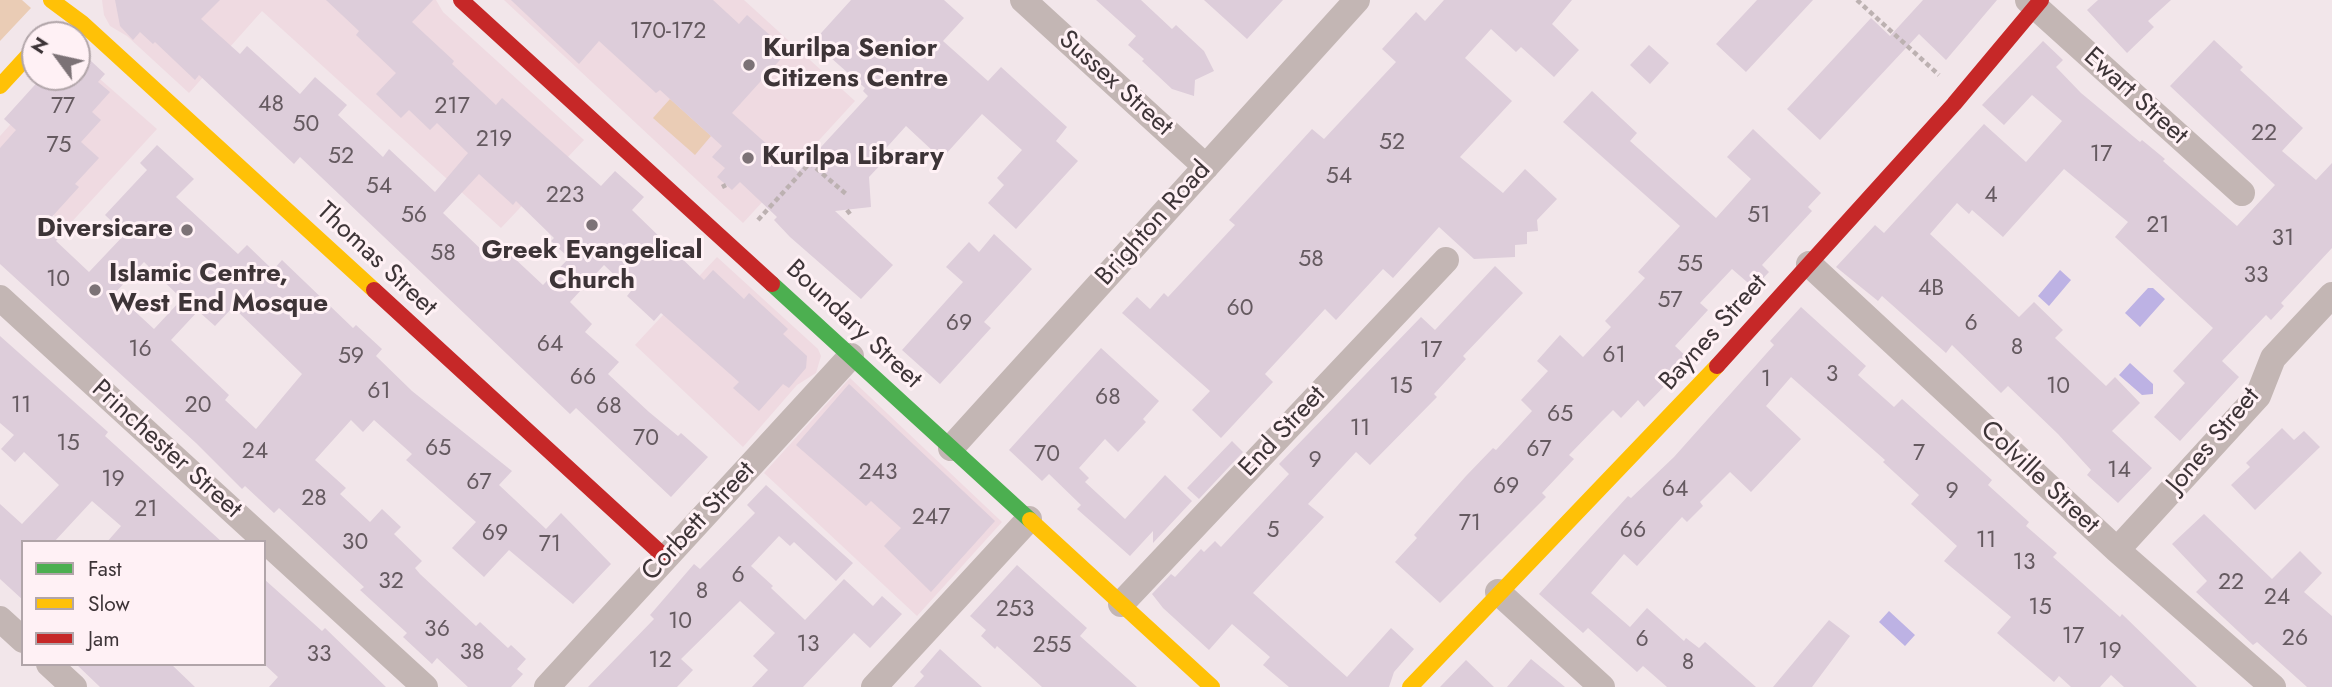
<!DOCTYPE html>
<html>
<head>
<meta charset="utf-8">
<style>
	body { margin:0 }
	#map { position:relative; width:2332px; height:687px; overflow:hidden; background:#f2e6ea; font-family:Jost,sans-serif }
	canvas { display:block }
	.legend { position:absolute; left:21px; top:540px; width:245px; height:126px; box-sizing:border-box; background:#fff1f5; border:2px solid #b1a5a9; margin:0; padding:9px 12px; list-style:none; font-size:21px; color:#3d3437 }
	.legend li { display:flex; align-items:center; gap:14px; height:35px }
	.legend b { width:35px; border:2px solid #b1a5a9 }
	.north { position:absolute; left:21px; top:21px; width:70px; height:70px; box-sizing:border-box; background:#fff1f5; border:2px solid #b1a5a9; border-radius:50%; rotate:303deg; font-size:19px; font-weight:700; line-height:28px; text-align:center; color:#3d3437 }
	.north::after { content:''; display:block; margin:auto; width:24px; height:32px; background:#7c7276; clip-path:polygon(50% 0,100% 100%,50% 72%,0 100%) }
</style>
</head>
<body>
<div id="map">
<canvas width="2332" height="687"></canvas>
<ul class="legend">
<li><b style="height:9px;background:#4caf50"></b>Fast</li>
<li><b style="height:9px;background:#ffc107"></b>Slow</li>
<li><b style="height:9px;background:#c62828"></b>Jam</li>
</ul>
<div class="north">N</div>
</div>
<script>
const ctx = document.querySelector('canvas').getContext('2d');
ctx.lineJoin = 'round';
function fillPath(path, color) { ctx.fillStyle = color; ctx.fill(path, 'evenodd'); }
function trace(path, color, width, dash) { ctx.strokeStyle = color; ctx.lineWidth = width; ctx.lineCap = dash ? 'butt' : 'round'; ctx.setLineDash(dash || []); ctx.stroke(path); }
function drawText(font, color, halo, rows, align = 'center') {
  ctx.font = font + ' Jost,sans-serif'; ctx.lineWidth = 6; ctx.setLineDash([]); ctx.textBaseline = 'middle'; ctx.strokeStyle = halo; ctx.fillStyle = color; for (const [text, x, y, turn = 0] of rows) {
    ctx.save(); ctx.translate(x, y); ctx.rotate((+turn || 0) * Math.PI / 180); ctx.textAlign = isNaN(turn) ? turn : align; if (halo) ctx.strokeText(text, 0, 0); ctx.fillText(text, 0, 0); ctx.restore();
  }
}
fillPath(new Path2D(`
	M102 0H436L443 12 584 140 501 228 262 11 189 93 127 36 110 26 104 15Z
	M504 0H744L855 101 743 223Z
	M77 59 157 129 67 227 38 201 0 242V136L53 77H77Z
	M717 257 818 349 821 356 816 373 797 385 743 447 635 345Z
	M850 378 1002 522 917 616 764 473Z`), '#efdae1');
fillPath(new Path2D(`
	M0 0H22L31 8 0 41Z
	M670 99 711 136 695 155 653 118Z`), '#eaccb5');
fillPath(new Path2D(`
	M2060 270 2071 280 2049 306 2038 296Z
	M2148 288H2153L2165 299 2140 327 2125 313Z
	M2130 363 2153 384V394L2142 395 2119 375Z
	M1889 611 1915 635 1905 646 1879 622Z`), '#bdb2e4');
fillPath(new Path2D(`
	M115 0H220L201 19 240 54 247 46 300 94 315 77 347 105 338 115 383 157 389 149 435 192 468 153 437 123 430 130 409 110 401 118 376 94 396 73 356 35 359 31 326 0H433L412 22 454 61 452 64 496 105 502 98 601 186 615 171 644 197 632 210 704 280 713 270 744 299 749 293 788 329 783 334 807 356 806 368 789 388 783 384 759 411 733 388 739 382 661 313 654 321 627 296 631 291 604 265 570 302 592 324 585 332 619 362 608 374 649 412 678 436 681 433 708 457 671 497 576 408 570 414 300 157 294 164 199 75 195 80 155 42 153 44 140 32 133 40 120 26ZM479 174 513 205 516 201 554 238 551 241 569 258 543 285 497 242 486 254 443 213Z
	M511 0H713L739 24 747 15 788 51 732 113 798 172 868 96 863 91 865 88 813 42 851 0H944L964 18 943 41 988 81 1001 67 1067 127 1056 141 1078 161 1016 229 988 203 1004 185 997 178 1022 150 982 114 945 155 939 149 935 153 906 126 879 156 884 161 869 177 871 207 835 211 893 265 861 299 790 237 774 220 777 217 740 182 732 190 717 177 725 168 712 157 722 146 660 90 656 93 599 41 579 64Z
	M1096 0H1141L1172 29 1176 25 1204 51 1214 71 1195 80 1194 96 1172 89 1142 61 1144 59 1128 45 1136 36Z
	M1204 0H1283L1247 39Z
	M1444 0H1572L1552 24 1579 50 1554 77 1521 47 1516 52 1491 29 1465 58 1512 101 1460 157 1503 193 1525 169 1557 199 1537 220 1538 231 1527 232V244L1515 245V257L1474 259 1439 227 1393 278 1383 269 1336 320 1325 309 1265 374 1273 382 1221 438 1192 410 1210 391 1122 313 1137 297 1150 309 1164 293 1168 297 1235 225 1229 220 1312 129 1324 139 1396 62 1382 49 1416 12 1425 21Z
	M1757 0H1813L1746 72 1716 44Z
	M1923 0H1997L1946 60 1919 34 1820 140 1787 109 1871 18 1890 36Z
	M2098 0H2171L2148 21 2154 27 2127 53 2087 10Z
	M2214 40 2243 67 2240 70 2303 128 2282 151 2316 180 2332 163V248L2281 303 2284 306 2271 320 2266 315 2222 361 2239 377 2180 441 2154 417 2185 383 2173 371 2213 328 2115 237 2128 222 2064 169 2003 237 1972 210 1969 214 1957 203 1930 234 2019 317 2034 302 2063 330 2055 338 2106 386 2115 377 2140 403 2112 431 2152 468 2118 503 2087 475 2091 470 2058 434 2008 386 2001 393 1952 345 1946 353 1882 296 1878 301 1836 267 1875 225 1884 233 1984 124 2026 162 2062 121 2032 95 2004 125 1982 105 2043 41 2063 60 2056 67 2081 93 2140 142 2142 140 2165 159 2163 161 2237 226 2275 185 2170 86Z
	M1649 45 1669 63 1650 84 1630 65Z
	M77 48 105 74 98 82 110 92 92 112 101 120 81 142 99 158 75 184 79 187 49 220 63 233 56 241 89 272 125 234 105 215 147 170 140 163 157 145 194 179 176 197 238 254 247 245 273 270 282 260 353 328 356 325 382 349 376 356 412 391 512 471 499 485 546 529 561 513 611 564 573 604 509 550 484 577 452 548 476 522 406 460 412 454 374 420 363 432 351 420 315 460 346 488 340 494 370 522 382 509 401 527 394 534 422 561 415 568 420 574 476 626 480 622 508 648 511 645 526 659 517 669 523 674 511 687H468L437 658 432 664 403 637 407 633 360 590 364 587 305 532 279 508 274 513 245 486 242 489 196 443 0 264V148L16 130 4 119 42 77H77ZM144 262 182 299 154 329 115 293ZM233 307 302 374 256 429 225 400 229 395 171 340 198 311 215 326Z
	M1592 91 1637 133 1630 141 1716 218 1751 179 1727 157 1753 129 1821 193 1808 207 1812 211 1762 265 1769 272 1754 288 1732 269 1700 303 1708 310 1675 346 1690 360 1644 407 1638 400 1621 418 1613 410 1602 421 1569 455 1574 459 1542 493 1546 497 1440 603 1395 562 1417 538 1414 535 1466 476 1493 448 1496 450 1532 411 1521 400 1548 371 1537 361 1560 335 1583 357 1611 327 1605 321 1645 278 1638 272 1680 226 1563 122Z
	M994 234 1032 269 984 322 991 328 940 384 902 350 963 282 946 267 969 242 979 252Z
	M1495 266 1523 293 1463 356 1466 359 1434 394 1437 397 1370 465 1356 452 1308 504 1324 517 1253 593 1347 677 1391 628 1414 649 1394 672 1389 687H1289L1263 665 1270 657 1232 624 1209 650 1163 608 1152 594 1171 574 1175 577 1201 549 1204 552 1215 541 1221 547 1289 474 1279 464 1421 317 1435 330Z
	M1801 307 1866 366 1858 375 1894 407 1902 399 1992 480 1988 485 2029 522 2026 526 2057 553 2053 557 2120 617 2122 614 2197 687H2124L2111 675 2100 687H2071L2059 676 2054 682 1997 633 2011 617 1944 561 1957 546 1911 504 1919 495 1883 462 1885 460 1791 377 1766 406 1801 439 1751 492 1730 472 1700 502 1703 506 1687 522 1682 517 1637 566 1624 554 1591 593 1630 627 1647 608 1684 641 1686 638 1699 648 1705 642 1756 687H1667L1643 666 1637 672 1588 628 1583 633 1539 594 1628 496 1631 498 1674 457 1774 345 1770 341Z
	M0 336 108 432 105 436 222 542H107L121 526 92 501 54 542H23V600L0 579V504L22 524 59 485 24 452 15 462 1 449 14 435 0 423Z
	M1101 348 1159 401 1143 419 1146 422 1118 452 1105 439 1079 468 1089 478 1085 482 1125 519 1165 475 1192 501 1153 543V531L1130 556 1077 509 1081 505 1049 474 1042 481 1009 450Z
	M849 384 995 521 931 592 884 546 901 528 871 501 866 506 796 445Z
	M2282 428 2294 440 2304 431 2320 447 2255 510 2231 485 2250 467 2246 463Z
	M1232 441 1243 452 1199 499 1187 488Z
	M766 485 853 563 836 581 794 542 790 546 779 536 751 566 773 586 771 588 805 620 844 579 873 606 882 596 902 614 870 648 854 633 803 687H752L768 670 753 656 775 633 740 601 681 659 693 670 677 687H588L654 619 650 615 694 564 700 569 755 513 747 505Z
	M2204 514 2272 579 2300 551 2322 573 2304 592 2332 616V687H2307L2257 642 2253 645 2196 592 2207 581 2172 544Z
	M1017 565 1087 628 1080 636 1137 687H1042L997 646 995 649 981 636 986 630 970 616Z
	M264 579 322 631 325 628 386 687H269L278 677 264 664Z
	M1829 620 1850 636 1812 687H1773Z
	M940 649 963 670 982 687H914L924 676 920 672Z
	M1531 659 1565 687H1507Z
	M1466 660 1494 687H1440Z
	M76 664H171L195 687H100Z`), '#ddcdda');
trace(new Path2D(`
	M1857 0 1939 75
	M722 187 726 185
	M847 210 850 214
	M758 220 810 163 846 194`), '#bcb1b1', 4.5, [5, 3.5]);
trace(new Path2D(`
	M1023 0 1206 167
	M2028 0 2242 193
	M1809 264 2117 550 2273 687
	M0 298 425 687
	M951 448 1357 0
	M2117 550 2258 396 2273 358 2332 295
	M1498 592 1602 687
	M1121 604 1446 260
	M0 619 23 640
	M49 664 74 687
	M547 687 851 356
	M874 687 1029 519`), '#c3b6b4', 26);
trace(new Path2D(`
	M772 284 1030 520`), '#4caf50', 16);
trace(new Path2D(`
	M51 0 82 23 374 290
	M0 86 35 48
	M1030 520 1212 687
	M1410 687 1717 366`), '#ffc107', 16);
trace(new Path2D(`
	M461 0 772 284
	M374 290 666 558
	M1717 366 1954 104 2041 0`), '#c62828', 16);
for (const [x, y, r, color] of [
	[749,65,7,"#7c7276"],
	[748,158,7,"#7c7276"],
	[592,225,7,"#7c7276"],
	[187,230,7,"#7c7276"],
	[95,290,7,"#7c7276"]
]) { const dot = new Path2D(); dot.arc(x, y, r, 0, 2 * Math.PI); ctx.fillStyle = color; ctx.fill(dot); trace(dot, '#fff1f5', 2.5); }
drawText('23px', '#655a60', null, [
	["170-172",668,32],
	["48",271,105],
	["77",63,107],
	["217",452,107],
	["50",306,125],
	["22",2264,134],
	["219",494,140],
	["52",1392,143],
	["75",59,146],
	["17",2101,155],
	["52",341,157],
	["54",1339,177],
	["54",379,187],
	["223",565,196],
	["4",1991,196],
	["56",414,216],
	["51",1759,216],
	["21",2158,226],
	["31",2283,239],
	["58",443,254],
	["58",1311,260],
	["55",1690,265],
	["33",2256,276],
	["10",58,280],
	["4B",1931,289],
	["57",1670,301],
	["60",1240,309],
	["69",959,324],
	["6",1971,324],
	["64",550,345],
	["8",2017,348],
	["16",140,350],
	["17",1431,351],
	["61",1614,356],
	["59",351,357],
	["3",1832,375],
	["66",583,378],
	["1",1766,380],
	["15",1401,387],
	["10",2058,387],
	["61",379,392],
	["68",1108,398],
	["11",21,406],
	["20",198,406],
	["68",609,407],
	["65",1560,415],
	["11",1360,429],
	["70",646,439],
	["15",68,444],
	["65",438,449],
	["67",1539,450],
	["24",255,452],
	["7",1919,454],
	["70",1047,455],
	["9",1315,461],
	["14",2119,471],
	["243",878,473],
	["19",113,480],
	["67",479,483],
	["69",1506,487],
	["64",1675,490],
	["9",1952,492],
	["28",314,499],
	["21",146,510],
	["247",931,518],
	["71",1470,524],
	["5",1273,531],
	["66",1633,531],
	["69",495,534],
	["11",1986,541],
	["30",355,543],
	["71",550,545],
	["13",2024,563],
	["6",738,576],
	["32",391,582],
	["22",2231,583],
	["8",702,592],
	["24",2277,598],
	["15",2040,608],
	["253",1015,610],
	["10",680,622],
	["36",437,630],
	["17",2073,637],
	["26",2295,639],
	["6",1642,640],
	["13",808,645],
	["255",1052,646],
	["19",2110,652],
	["38",472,653],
	["33",319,655],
	["12",660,661],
	["8",1688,663]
]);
drawText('bold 26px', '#3d3437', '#fff1f5', [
	["Kurilpa Senior",763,50],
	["Citizens Centre",763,80],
	["Kurilpa Library",762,158],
	["Diversicare",173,230,"right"],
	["Greek Evangelical",592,252,"center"],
	["Church",592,282,"center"],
	["Islamic Centre,",109,275],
	["West End Mosque",109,305]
], 'left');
drawText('26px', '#3d3437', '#fff1f5', [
	["Sussex Street",1115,84,42],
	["Ewart Street",2135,97,42],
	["Brighton Road",1154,224,-48],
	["Thomas Street",376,260,43],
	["Boundary Street",853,325,43],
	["Baynes Street",1714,333,-48],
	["End Street",1283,432,-47],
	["Jones Street",2214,441,-50],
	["Princhester Street",166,450,42],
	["Colville Street",2039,478,43],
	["Corbett Street",699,522,-47]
]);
</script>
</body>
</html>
